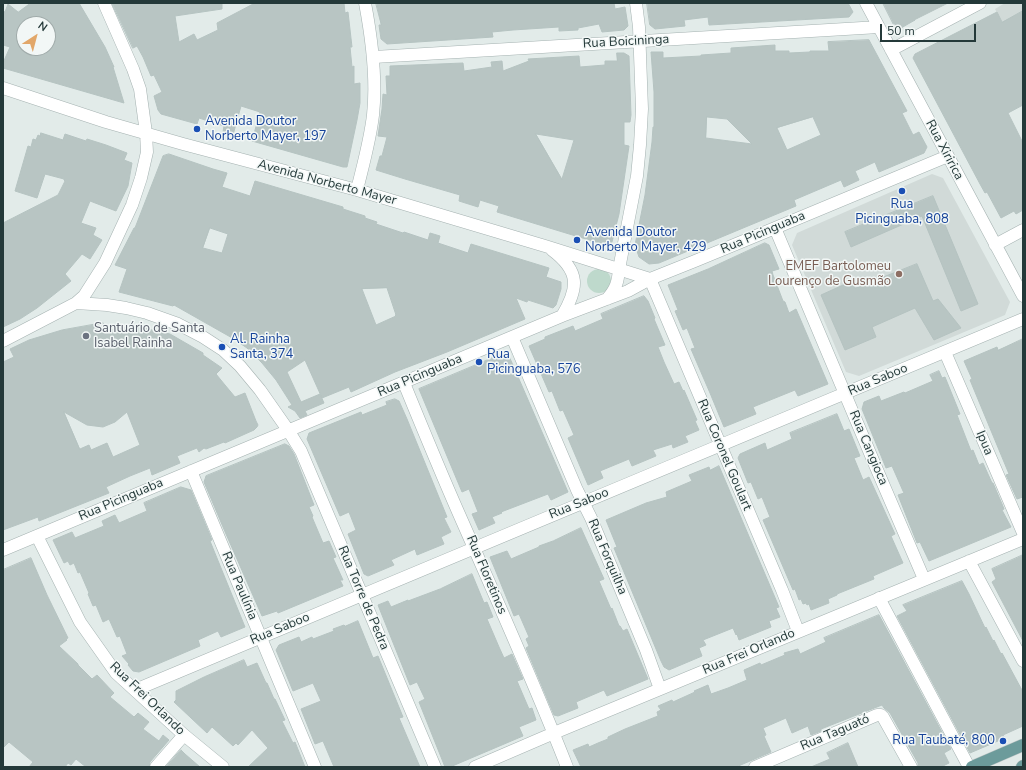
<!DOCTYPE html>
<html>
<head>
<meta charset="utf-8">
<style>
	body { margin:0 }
	#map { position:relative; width:1026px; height:770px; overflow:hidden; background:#e2ebe9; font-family:"Nunito Sans",sans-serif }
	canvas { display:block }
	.frame { position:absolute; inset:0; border:4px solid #243939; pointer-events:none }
	.north { position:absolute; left:16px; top:16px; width:40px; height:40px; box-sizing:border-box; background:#f2f7f6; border:1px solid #a0abaa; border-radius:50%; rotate:36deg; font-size:11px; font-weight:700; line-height:16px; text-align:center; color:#243939 }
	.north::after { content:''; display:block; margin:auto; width:14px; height:18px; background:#e2a769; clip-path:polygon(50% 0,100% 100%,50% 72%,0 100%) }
	.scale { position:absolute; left:880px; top:24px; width:96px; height:18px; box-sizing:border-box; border:2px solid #243939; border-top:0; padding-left:5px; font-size:12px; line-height:14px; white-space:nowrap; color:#243939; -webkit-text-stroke:3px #f2f7f6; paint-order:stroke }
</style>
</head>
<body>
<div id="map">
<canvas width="1026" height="770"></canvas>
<div class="frame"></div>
<div class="north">N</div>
<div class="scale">50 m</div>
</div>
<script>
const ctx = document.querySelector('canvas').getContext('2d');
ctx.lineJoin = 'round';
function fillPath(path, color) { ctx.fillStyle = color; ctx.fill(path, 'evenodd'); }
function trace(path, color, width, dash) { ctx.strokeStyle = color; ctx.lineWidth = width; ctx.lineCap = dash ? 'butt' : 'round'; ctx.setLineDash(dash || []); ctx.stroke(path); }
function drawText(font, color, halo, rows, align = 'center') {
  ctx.font = font + ' "Nunito Sans",sans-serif'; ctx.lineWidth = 3; ctx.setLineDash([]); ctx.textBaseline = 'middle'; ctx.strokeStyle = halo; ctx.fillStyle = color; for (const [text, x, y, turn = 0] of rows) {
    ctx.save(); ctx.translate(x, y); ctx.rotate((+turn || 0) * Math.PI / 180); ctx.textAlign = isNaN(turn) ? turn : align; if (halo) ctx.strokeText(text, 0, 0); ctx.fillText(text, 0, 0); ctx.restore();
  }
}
fillPath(new Path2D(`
	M1005 3H1023V62L995 9Z
	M932 174 943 178 1010 302 1005 315 859 376 846 372 792 245 797 233Z`), '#d1dad8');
fillPath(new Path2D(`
	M587 281a12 12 0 1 1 24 0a12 12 0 1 1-24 0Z`), '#bed9cc');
const building = new Path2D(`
	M31 3H79L105 47 114 67H113L124 103 3 68V63L10 47 3 45V11L5 12 8 4 18 12ZM24 24H48V48H24Z
	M112 3H222V9L175 16 179 42 194 34 197 40 218 30 217 23 255 3H344L345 13 348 12 352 47H350L352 67 354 66V84L360 83V103L357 120 347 167H343L252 141 260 112 241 106 233 135 223 132 224 126 199 118 197 124 161 114 158 110 154 96 162 92 154 75 151 76 143 57 137 46 133 48Z
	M376 3H614L615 9 625 7 628 26 624 30 602 32 599 24 578 28V30L559 31V27L513 30 492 32 493 37 387 44 381 39 379 25H381Z
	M647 3H848L853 12 849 17 709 25 708 17 684 20 685 26 655 29 650 25Z
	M883 3H948L914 20H915L901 28 895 27Z
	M1023 11V105L1008 113 1023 143V210L1016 214 1014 211 1001 218 987 192 985 193 980 184 913 58 915 54 997 12 1002 22Z
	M869 40 907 111 902 113 913 135 919 132 927 147 924 153 879 172 875 162 855 171 859 180 844 187 841 180 794 200 796 206 659 263 649 264 639 257 635 245 645 195 652 142 653 127H654V92L651 52H663V58L701 56V55L731 53V48L775 45V51H789V53L810 52V51H829L828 42ZM707 117 727 119 752 144 706 138ZM813 117 821 135 787 150 777 128Z
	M617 53H624L629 56 631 115 630 122H624V145L629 146 619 214 612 242 610 245H607L579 237 497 212 499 206 480 200 478 207 459 201 460 195 405 179 376 170 380 156H382L387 137 378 136 382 109 383 94 387 95 386 76H390V66L463 63 464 71 492 67 491 62 502 61 503 71 529 61 528 59 579 56 580 67 605 65V61H617ZM536 134 574 140 562 179Z
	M41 133 63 140 65 134 86 141 87 139 106 145 127 153 124 160 132 163 128 186 116 211 90 201 81 223 96 228 93 235 102 240 90 259 82 254 65 274 71 281 37 308 20 319 3 327V223L58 195 65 181 64 180V179L45 174 37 198 15 191 28 146 31 147 33 139 36 140 38 135 40 136Z
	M169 154 213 169 227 173 222 187 250 196 255 181 343 207V209L365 216V218L377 222 376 224 403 233 404 232 428 240 430 233 440 236 438 243 468 253 471 244 549 268 546 277 561 282V289L556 305 553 308 528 300 527 302 516 298 525 319 447 352 395 372 351 392 349 387 322 398 305 360 287 372 301 402 320 394 324 403 305 411 307 415 300 418 295 411 288 407 292 405 276 380 262 363 247 348 234 339 174 305 173 306 119 292 127 269 115 265 134 228H135L163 156ZM210 228 228 234 222 253 203 248ZM387 288 396 315H395L396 316 376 325 362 289Z
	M933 196 978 304 961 311 922 216 851 247 845 232Z
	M765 243 769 245 779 269 772 271 773 275 783 301 785 302 789 313 796 309 828 384 798 396 795 390 753 407 756 414 724 427 710 393 691 349 695 348 687 328 683 330 675 311 678 310 668 285 708 269Z
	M917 264 933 301 938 299 961 328 934 340 915 308 872 327 876 337 845 350 821 295 852 281 855 288Z
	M644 296 648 301 655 318 654 319 665 345 658 347 664 362 674 384 679 382 683 391 684 390 697 420 695 421 699 430 685 436 688 442 673 448 672 444 653 450 656 456 632 466 629 459 600 471 603 478 588 485 568 438 574 435 563 410 560 411 552 391 549 392 529 346 545 339V337L573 326 575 331 603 319 601 314Z
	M103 323 104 331 134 326 170 334 203 353V355L222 368 216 374 225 385 235 397 245 393 256 421 258 425 257 427 254 430 225 443 224 442 206 449 204 448 199 452 197 448 177 456 180 463 152 475 150 468 130 476 106 487 109 493 39 521 38 517 3 530V362L14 357 10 349 29 340 62 330ZM64 412 87 425 103 427 115 422 127 412 140 445 113 457 107 443 91 450 89 445 80 449Z
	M1023 339V497L1017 499 1006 475 1009 474 970 380 972 379 964 361 997 347 998 350Z
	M502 354 509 356 568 492 551 500 548 494 501 512 502 513 492 517 495 523 479 530 472 514 478 512 469 489 462 492 419 389Z
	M939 371 942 378 945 377 960 414 957 415 971 451 973 450 979 465 983 463 992 483H993L1002 504 1004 509 1002 510 1011 527 929 561 920 542 917 543 898 495 904 493 903 491 892 466 886 468 862 409 864 402 879 396 881 401 904 392 905 393 933 381 930 375Z
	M395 399 399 401 407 419 447 517 444 518 451 532 441 537 444 544 417 555 415 549 391 560 394 565 368 576 364 574 348 534 356 530 349 512 340 516 307 439 309 433 361 412 362 415 387 405 386 402Z
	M837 414 844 431 849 429 860 456 854 458 863 480 869 477 895 534 891 536 903 563 873 576 874 579 837 594V595L828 599 829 603 811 610 809 604 807 605 806 603 803 604 801 599 799 600 795 589 793 590 763 520 770 517 762 497 758 499 751 482 748 483 738 458 740 454 765 443 767 450 792 439 790 433Z
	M285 444 289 446 294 454 314 505 309 507 313 516 312 517 323 543 329 541 336 557 333 558 343 580H340L343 586 278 613 277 611 262 616 226 534 204 482 206 476Z
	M719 466 779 607 776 608 780 617 769 621 771 627 739 640 737 634 736 635 733 628 703 640 706 645 699 648 702 656 669 670 664 667 661 661 614 548 617 547 606 520 646 503 667 497 666 492 692 481 689 475 709 467 710 470Z
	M181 487 191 490 212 540 210 541 245 627 221 637 218 631 198 640 200 646 139 672 133 671 128 665 129 664 122 656 127 654 120 636 117 637 109 619 103 622 96 605 93 606 88 594 89 593 80 572 78 573 74 563 70 565 68 561 64 563 53 540 72 532 75 538 104 526 102 521 115 515 119 523 147 511 144 503Z
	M581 528 604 579 599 581 611 609 612 608 619 626H620L623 631 627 629 648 679 607 696 604 690 576 702 578 708 558 716 554 715 526 648 529 646 526 639 529 637 519 614 514 616 490 557 507 551 511 559 539 547V546L553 541Z
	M1023 555V641L992 582 996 579 992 569Z
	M31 558 47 595 68 638 66 639 67 640 59 646 78 664V665L92 679 97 675 114 693 110 697 134 717 138 713 149 722 143 729 159 741 163 735 169 740 150 762 149 767H86L76 759 71 765 68 763 65 767H29L33 762 9 742 3 748V570Z
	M472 574 484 603 487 602 493 617 487 619 499 647 504 658 512 654 523 679 517 681 529 709 532 708 536 720 519 727 523 736 450 767H445L419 702 425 699 417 682 410 685 378 605 388 601 391 607 408 600V601L440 589Z
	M962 581 969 594 985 628 986 627 993 641 994 640 1001 654 1002 653 1023 692V726L1003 735 1005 738 970 753 897 616 907 611 903 605Z
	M879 615 951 749 944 753 949 763 941 767H918V763L890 713 884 708 882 705 821 729V731L811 735 808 726 792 733 786 718 763 728 766 735 764 736 771 752 736 767H581L573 750 588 744 589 747 598 743 608 739V737L625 729 658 716 657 712 661 710 658 706 672 700 673 702 695 692 694 691 708 685 711 694 728 688 747 680 744 670 760 663 761 665 785 655 784 653 798 649 800 654 826 642 824 638Z
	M358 621 373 658 378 656 403 717 399 718 420 767H334L323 741 315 744 301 709 321 701 313 683 293 691 276 650 279 645 299 637 301 642 312 637 313 639 334 631 333 629 344 625 345 626Z
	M244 660 247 667 257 663 266 683H267L274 699H275L285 720 282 721 293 743 295 742 305 767H248L268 748 252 730 238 745 236 743 233 746 212 727 207 733 174 702 176 700V691L204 677Z
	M848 743 858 767H811L830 759 827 753Z
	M181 750 185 754 200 767H166Z`);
fillPath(building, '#b8c5c3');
trace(building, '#b5c3c1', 1);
const minor = new Path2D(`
	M866 3 1023 296
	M891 50 980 3
	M374 57 879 27
	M3 88 106 122 183 144 357 190 545 246 650 279
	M357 190C363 165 370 141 373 115 377 78 372 40 365 3
	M775 228 875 465 924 579
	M995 245 1023 230
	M552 250C580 271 579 288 562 316
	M650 279 782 590 798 631
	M607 299C616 289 618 282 619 269L637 176 640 145 642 109 639 27 636 3
	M76 303 84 296 105 263 132 205 141 178 147 152 146 133 140 89 133 69 104 3
	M512 337 577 490 591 518 646 650 660 689
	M3 341 76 303 107 305 126 308 147 313 178 324 203 337 223 350 240 366 260 390 288 430 301 451 435 767
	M945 352 1023 533
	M404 383C422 427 440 471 459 514 496 598 534 682 567 767
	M191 471 315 767
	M37 536 80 622 116 673 184 735 223 767
	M3 550 562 316 628 291 650 279 695 261 775 228 948 156
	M969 561 1023 661
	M879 598 969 767
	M135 690C431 565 727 443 1023 319
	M156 767 184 735
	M475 767 554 733 1023 539
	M755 767 877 715H881L883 717 911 767`);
const major = new Path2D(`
	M972 767 1023 745
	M1022 767 1023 766`);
trace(minor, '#a5b2b1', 13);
trace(major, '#c2c8c8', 13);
trace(minor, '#fff', 12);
trace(major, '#6c9b9b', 12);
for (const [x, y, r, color] of [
	[197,129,4,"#1a4fb4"],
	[902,191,4,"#1a4fb4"],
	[577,240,4,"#1a4fb4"],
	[899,274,4,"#8d6e63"],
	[86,336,4,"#6b7280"],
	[222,347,4,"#1a4fb4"],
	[479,362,4,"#1a4fb4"],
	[1003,741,4,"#1a4fb4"]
]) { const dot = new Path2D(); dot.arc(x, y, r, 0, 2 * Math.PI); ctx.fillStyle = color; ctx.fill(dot); trace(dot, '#f2f7f6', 1.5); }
drawText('13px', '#243939', '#f2f7f6', [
	["Rua Boicininga",626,42,-3],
	["Rua Xiririca",944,150,62],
	["Avenida Norberto Mayer",327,183,15],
	["Rua Picinguaba",763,233,-23],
	["Rua Picinguaba",420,376,-23],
	["Rua Saboo",878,380,-23],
	["Ipua",984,443,67],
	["Rua Cangioca",868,448,67],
	["Rua Coronel Goulart",724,455,67],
	["Rua Picinguaba",121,500,-23],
	["Rua Saboo",579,504,-22],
	["Rua Forquilha",607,557,67],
	["Rua Floretinos",486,575,67],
	["Rua Paulínia",239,586,67],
	["Rua Torre de Pedra",363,598,67],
	["Rua Saboo",280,629,-23],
	["Rua Frei Orlando",749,652,-23],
	["Rua Frei Orlando",147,699,44],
	["Rua Taguató",835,733,-23]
]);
drawText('13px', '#164399', '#f2f7f6', [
	["Avenida Doutor",205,122],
	["Norberto Mayer, 197",205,137],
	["Rua",902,205,"center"],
	["Picinguaba, 808",902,220,"center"],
	["Avenida Doutor",585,233],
	["Norberto Mayer, 429",585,248],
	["Al. Rainha",230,340],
	["Santa, 374",230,355],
	["Rua",487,355],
	["Picinguaba, 576",487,370],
	["Rua Taubaté, 800",995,741,"right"]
], 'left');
drawText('13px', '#785e54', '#f2f7f6', [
	["EMEF Bartolomeu",891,267],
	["Lourenço de Gusmão",891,282]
], 'right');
drawText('13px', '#5b616d', '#f2f7f6', [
	["Santuário de Santa",94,329],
	["Isabel Rainha",94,344]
], 'left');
</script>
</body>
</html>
